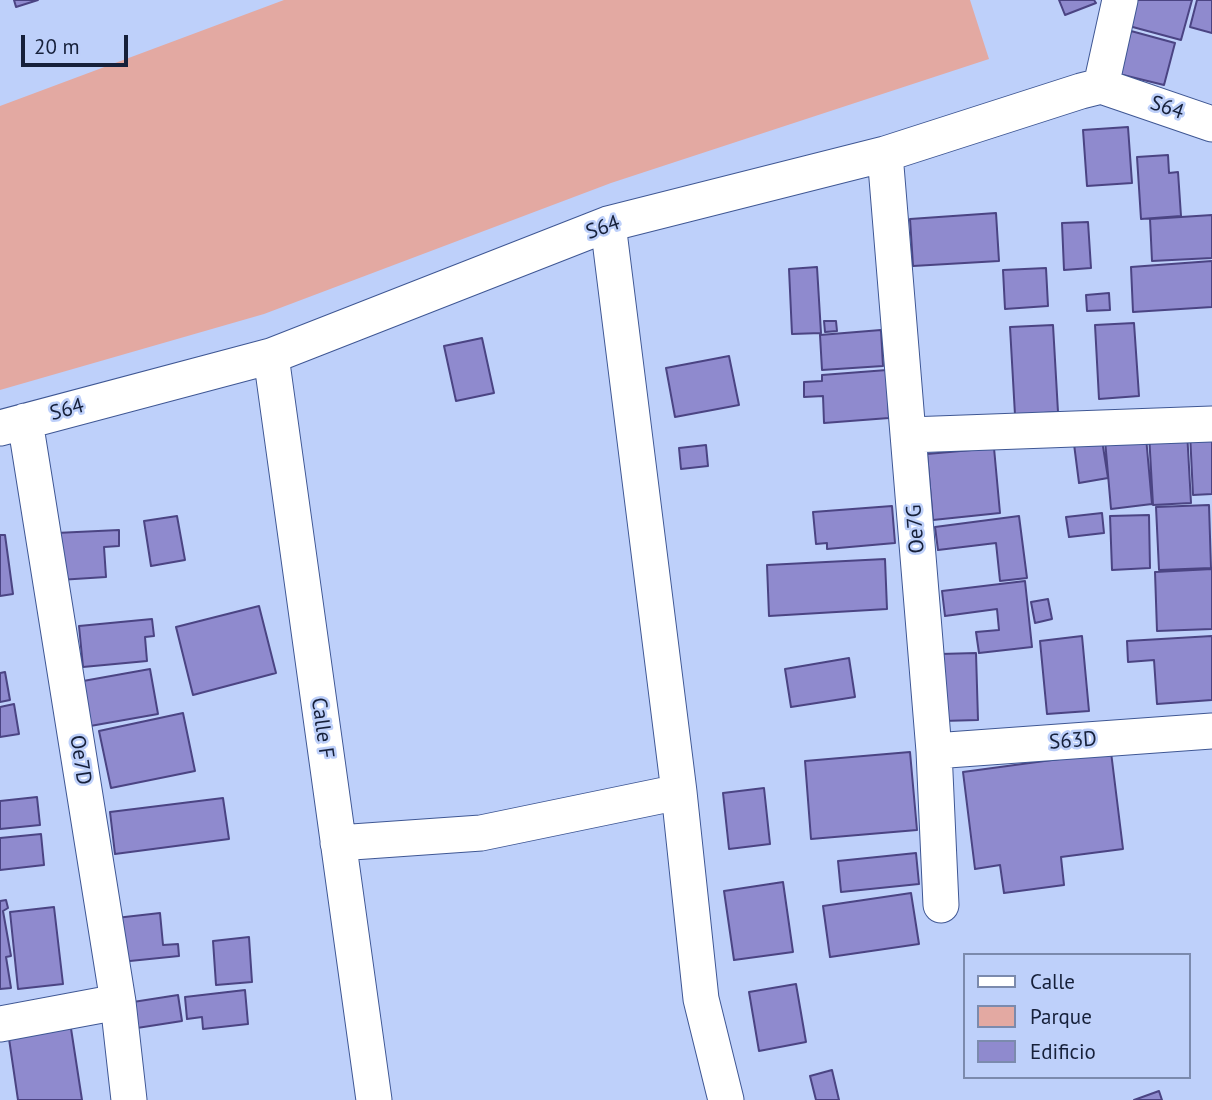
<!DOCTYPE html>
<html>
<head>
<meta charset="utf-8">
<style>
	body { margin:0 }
	#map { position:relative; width:1212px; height:1100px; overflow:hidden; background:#bed0fa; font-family:"PT Sans",sans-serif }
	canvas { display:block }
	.legend { position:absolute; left:963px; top:953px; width:228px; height:126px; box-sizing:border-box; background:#bed0fa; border:2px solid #7b8aad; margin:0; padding:9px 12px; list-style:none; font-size:21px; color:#16203a }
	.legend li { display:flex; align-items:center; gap:14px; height:35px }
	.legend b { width:35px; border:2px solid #7b8aad }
	.scale { position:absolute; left:21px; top:35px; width:107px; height:32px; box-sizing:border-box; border:4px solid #16203a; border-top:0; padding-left:9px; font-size:21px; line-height:24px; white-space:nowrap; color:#16203a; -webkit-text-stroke:5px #bed0fa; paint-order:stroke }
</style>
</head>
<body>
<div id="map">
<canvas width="1212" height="1100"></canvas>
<ul class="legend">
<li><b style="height:9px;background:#fff"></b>Calle</li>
<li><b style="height:19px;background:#e3a9a2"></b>Parque</li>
<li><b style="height:19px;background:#8f8ace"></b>Edificio</li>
</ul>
<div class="scale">20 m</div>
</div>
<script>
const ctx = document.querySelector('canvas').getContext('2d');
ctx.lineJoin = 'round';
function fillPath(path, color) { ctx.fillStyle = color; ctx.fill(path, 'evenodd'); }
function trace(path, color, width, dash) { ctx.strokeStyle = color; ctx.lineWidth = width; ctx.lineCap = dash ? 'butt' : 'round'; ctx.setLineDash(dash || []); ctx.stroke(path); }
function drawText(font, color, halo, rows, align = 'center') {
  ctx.font = font + ' "PT Sans",sans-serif'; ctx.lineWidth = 5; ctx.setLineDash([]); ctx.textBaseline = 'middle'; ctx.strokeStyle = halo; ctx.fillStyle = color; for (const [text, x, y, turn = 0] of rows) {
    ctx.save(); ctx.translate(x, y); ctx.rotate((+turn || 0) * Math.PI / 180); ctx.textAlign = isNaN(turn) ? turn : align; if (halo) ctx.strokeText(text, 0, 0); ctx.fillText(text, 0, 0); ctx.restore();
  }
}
fillPath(new Path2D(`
	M284 0H970L989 59 611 183 264 314 0 390V106Z`), '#e3a9a2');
const building = new Path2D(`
	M14 0H38L16 7Z
	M1059 0H1094L1096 3 1065 15Z
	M1136 0H1192L1181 40 1129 26Z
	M1197 0H1212V33L1190 27Z
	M1131 31 1175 43 1164 85 1119 74Z
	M1128 127 1132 183 1087 186 1083 130Z
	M1168 155 1169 173 1178 172 1181 216 1141 219 1137 157Z
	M996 213 999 261 913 266 910 219Z
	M1212 215V258L1152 261 1150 219Z
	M1088 222 1091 268 1064 270 1062 223Z
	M1212 261V307L1133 312 1131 267Z
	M817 267 821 333 792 334 789 269Z
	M1046 268 1048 306 1005 309 1003 270Z
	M1109 293 1110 310 1087 311 1086 295Z
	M824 321H836L837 331 825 332Z
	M1134 323 1139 396 1099 399 1095 325Z
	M1053 325 1058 412 1015 415 1010 327Z
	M881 330 883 366 822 370 820 335Z
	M482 338 494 393 456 401 444 346Z
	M729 356 739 405 675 417 666 368Z
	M887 370 889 418 824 423 823 396 804 397V382L822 381V375Z
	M1187 431 1191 503 1153 505 1149 434Z
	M1212 431V494L1193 495 1190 433Z
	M1146 437 1152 504 1111 509 1105 440Z
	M1102 440 1108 478 1079 483 1074 444Z
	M706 445 708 466 681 469 679 448Z
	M994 448 1000 513 933 520 927 454Z
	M1209 505 1211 568 1159 570 1156 507Z
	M892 506 895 543 827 549V543L816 544 813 512Z
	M1102 513 1104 533 1069 537 1066 517Z
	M1149 515 1150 568 1112 570 1110 516Z
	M177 516 185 560 151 566 144 521Z
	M1019 516 1027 578 1000 581 996 543 938 550 935 527Z
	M119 530V546L104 547 106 577 59 580 56 533Z
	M0 535H5L13 594 0 596Z
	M885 559 887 609 769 616 767 565Z
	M1212 569V629L1157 631 1155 572Z
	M1025 581 1032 647 979 653 976 632 999 630 997 609 945 616 942 591Z
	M1048 599 1052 619 1035 623 1031 602Z
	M259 606 276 673 193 695 176 627Z
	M152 619 154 636 145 637 147 661 83 667 79 626Z
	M1082 636 1089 711 1047 714 1040 641Z
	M1212 636V700L1157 704 1154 660 1128 662 1127 641Z
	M976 653 978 720 942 721 940 654Z
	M849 658 855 697 791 707 785 669Z
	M150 669 158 714 79 728 72 683Z
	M5 672 10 700 0 702V673Z
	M14 704 19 734 0 737V707Z
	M183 713 195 771 111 788 99 731Z
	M910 752 917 830 811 839 805 761Z
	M1111 752 1123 849 1061 857 1064 885 1004 893 1000 865 975 869 963 772Z
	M764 788 770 844 729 849 723 793Z
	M37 797 40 825 0 829V801Z
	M223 798 229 839 115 854 110 812Z
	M41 834 44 865 0 870V838Z
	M916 853 919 884 841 892 838 861Z
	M783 882 793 952 734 960 724 891Z
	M911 893 919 944 830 957 823 906Z
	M6 900 8 908 3 911 11 956 6 957 11 988 0 989V901Z
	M54 907 63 984 18 989 10 912Z
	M160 913 163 945 178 944 179 956 120 962 116 918Z
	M249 937 252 982 216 985 213 941Z
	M796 984 806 1042 759 1051 749 992Z
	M245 990 248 1024 203 1029 202 1017 187 1019 185 997Z
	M178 995 182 1021 137 1028 133 1002Z
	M70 1022 82 1100H18L8 1032Z
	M832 1070 839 1100H816L810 1076Z
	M1159 1091 1162 1100H1134Z`);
fillPath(building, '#8f8ace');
trace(building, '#4b4483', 2);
const street = new Path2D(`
	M1101 86 1120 0
	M885 154 934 751 941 905
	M608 224 679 792 701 999 726 1100
	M271 356 374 1100
	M25 421 118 1002 129 1100
	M0 428 271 356 608 224 885 154 1081 91 1101 86 1212 124
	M909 435 1212 424
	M934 751 1212 731
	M338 843 481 833 679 792
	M0 1024 118 1002`);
trace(street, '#3f5794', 37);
trace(street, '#fff', 35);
drawText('21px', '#16203a', '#bed0fa', [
	["S64",1167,108,19],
	["S64",603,228,-19],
	["S64",67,410,-15],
	["Oe7G",916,529,-94],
	["Calle F",322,728,82],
	["S63D",1073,741,-4],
	["Oe7D",80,760,81]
]);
</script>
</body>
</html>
